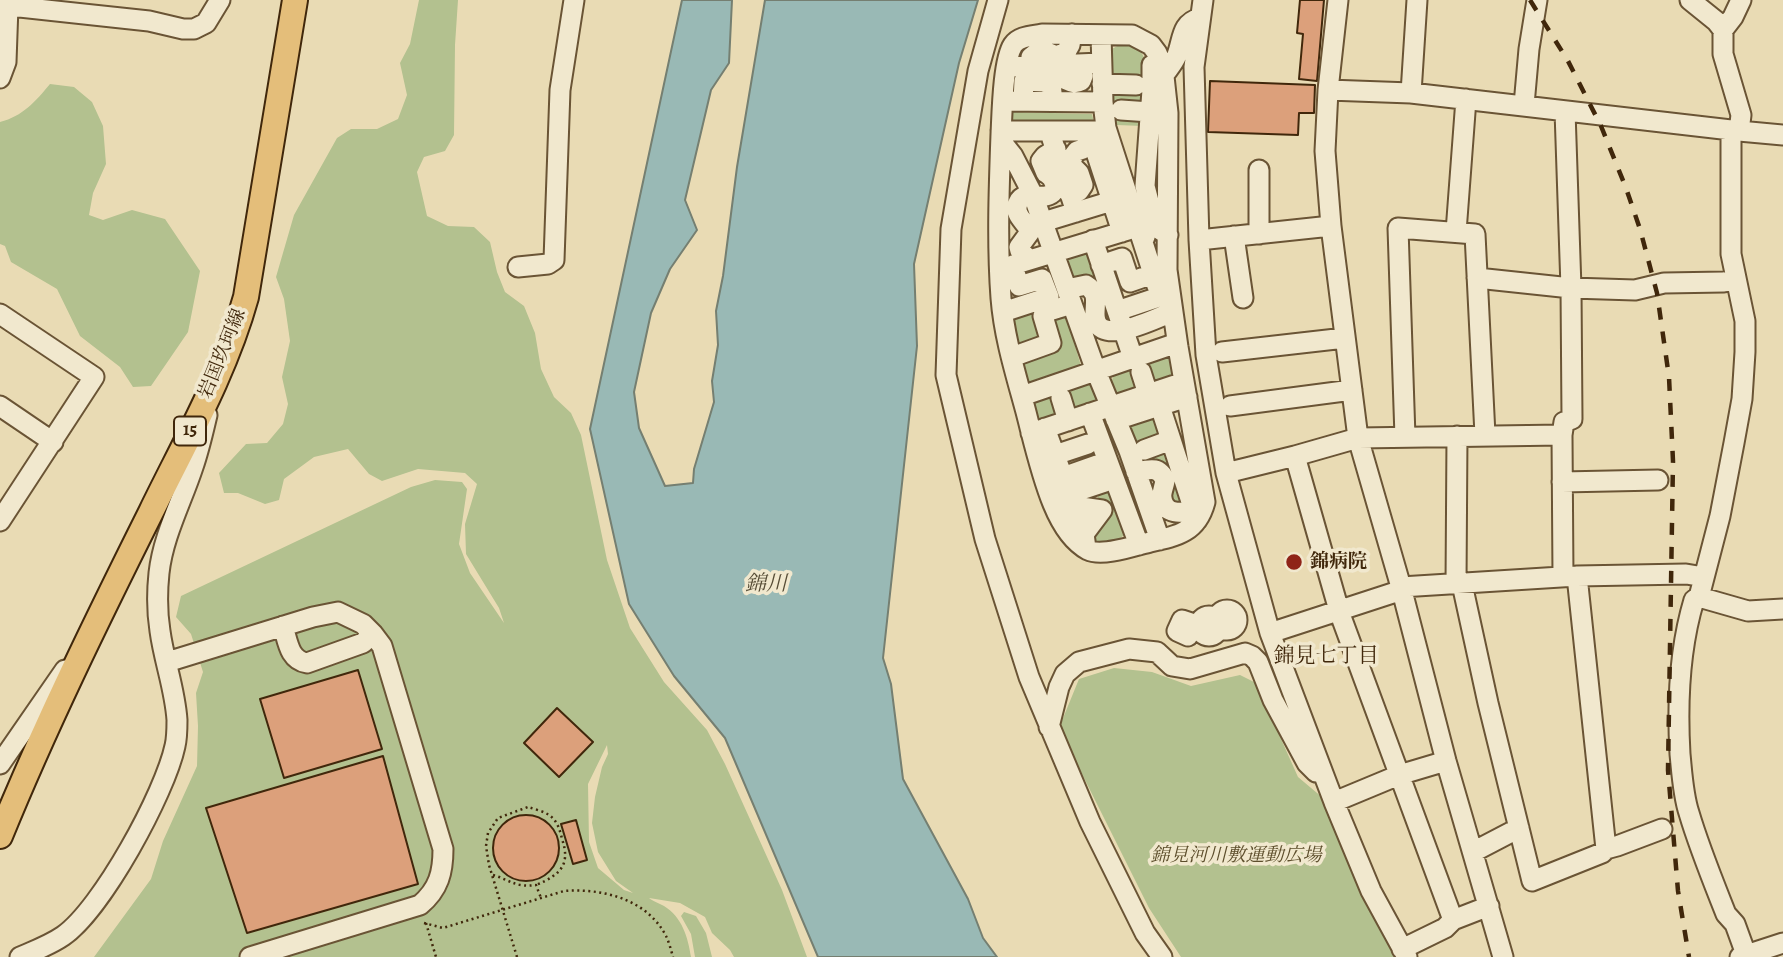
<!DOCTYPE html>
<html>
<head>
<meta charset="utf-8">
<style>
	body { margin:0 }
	canvas { display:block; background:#e9dbb4 }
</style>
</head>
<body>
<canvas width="1783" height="957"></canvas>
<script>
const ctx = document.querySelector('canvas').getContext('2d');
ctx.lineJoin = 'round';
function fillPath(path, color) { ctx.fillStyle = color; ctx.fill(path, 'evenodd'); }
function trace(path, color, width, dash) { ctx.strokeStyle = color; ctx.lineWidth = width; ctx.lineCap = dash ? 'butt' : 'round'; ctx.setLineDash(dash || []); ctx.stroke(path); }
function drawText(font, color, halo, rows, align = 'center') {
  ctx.font = font + ' Alegreya,"Noto Serif JP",serif'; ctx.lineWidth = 7; ctx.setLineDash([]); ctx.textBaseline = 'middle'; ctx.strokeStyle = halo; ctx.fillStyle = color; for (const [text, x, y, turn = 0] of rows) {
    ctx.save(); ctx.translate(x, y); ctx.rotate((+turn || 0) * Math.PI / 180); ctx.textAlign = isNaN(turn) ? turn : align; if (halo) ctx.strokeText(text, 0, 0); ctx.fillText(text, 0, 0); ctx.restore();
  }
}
fillPath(new Path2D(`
	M419 0H458L455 45 454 135 445 151 424 157 417 172 427 216 448 226 474 227 490 242 497 272 505 292 524 306 535 333 541 369 554 397 571 413 581 435 607 560 630 628 664 682 707 730 725 764 782 890 807 957H734L730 950 712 933 705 917 680 903 649 898C652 901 659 903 664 906 682 917 688 937 691 957H94L151 879 163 841 197 766 198 726 196 693 203 672 191 634 176 617 181 596 411 487 435 480 462 482 467 489 459 544 470 573 504 623 499 608 466 554 465 524 477 484 465 473 418 469 382 481 369 474 348 449 314 457 284 479 279 500 265 504 238 493H224L219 473 246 444 267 443 283 424 288 404 282 377 290 341 284 299 276 277 294 215 337 138 351 129H377L398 119 407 95 400 63 410 44ZM607 745 608 754 602 767 595 797 592 823 598 852 616 881 633 893 624 890 598 868 589 842 588 784Z
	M1129 44C1155 52 1146 88 1145 109H1135L1134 100H1130V122H1134V115L1144 116 1142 126 1117 125 1114 119 1110 92 1126 81V74H1123L1122 81 1110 80V60L1112 49 1119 45Z
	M50 84 74 87 92 102 103 126 106 164 93 193 89 215 103 220 132 210 165 219 200 271 188 332 151 386 133 387 120 367 80 336 57 289 11 262 5 246 0 244V122C23 116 35 102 50 84Z
	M1010 112 1092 114 1095 127 1010 126Z
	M1088 251 1116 326 1099 315 1074 281 1067 259 1068 257Z
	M1061 299 1045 336 1019 349 1011 317Z
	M1065 311 1081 366 1029 382 1021 359 1058 346 1050 318Z
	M1168 356 1174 381 1117 399 1112 380 1114 374Z
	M1085 385H1090L1094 391 1099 406 1062 418 1038 423 1034 402Z
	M1155 415 1185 507 1181 508 1167 495 1141 461 1130 428V425Z
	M1108 487 1124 535C1113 545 1107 543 1093 543L1079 495 1088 493 1091 502 1099 500 1096 491Z
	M1114 668 1152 672 1191 686 1240 675 1256 683 1298 777 1323 798 1365 901 1395 957H1181L1149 908 1059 728 1079 679Z
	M684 912 696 916 706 933 712 957H695L691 934 681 916Z`), '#b3c18f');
const water = new Path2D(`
	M682 0H732L729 63 711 90 685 200 697 230 670 269 651 313 634 392 639 428 665 486 693 483 694 469 714 402 712 381 718 345 716 311 723 276 737 167 765 0H978L959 63 914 264 917 346 883 658 891 684 903 779 968 899 983 938 997 957H818L725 738 674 676 629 604 590 429Z`);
fillPath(water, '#99b9b5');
trace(water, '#757f71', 2);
const building = new Path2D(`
	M1300 0H1324L1317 81 1299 79 1303 34 1297 33Z
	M1210 81 1315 85 1314 113H1299L1298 135 1208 132Z
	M358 670 382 749 284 778 260 699Z
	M557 708 593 742 559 777 524 743Z
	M383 756 418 884 247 933 206 808Z
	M493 848a33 33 0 1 1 66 0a33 33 0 1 1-66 0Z
	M576 820 587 860 573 864 561 824Z`);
fillPath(building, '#dca07b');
trace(building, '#40270b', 2);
const minor = new Path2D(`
	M998 0 978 71 951 229 946 375 985 539 1029 677 1090 822 1145 933 1162 957
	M1203 0 1194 67 1199 240 1206 355 1226 473 1270 633 1334 802 1371 891 1407 957
	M1338 0 1328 90 1325 151 1331 226 1358 438 1401 587 1446 761 1503 957
	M1690 0 1716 21 1723 30V54L1741 115 1739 131 1731 130V254L1745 321V352L1742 399 1734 443 1720 516 1699 597 1694 600C1679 650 1677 702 1680 754 1682 774 1683 795 1689 813 1699 847 1713 881 1726 914L1735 924 1747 957
	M0 5 149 21 183 29H194L206 23 220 0
	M1723 30 1733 17 1741 0
	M1042 34 1132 35 1151 45 1157 53 1163 67 1168 113 1167 270 1178 347 1205 502C1197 532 1178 536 1150 542 1134 546 1102 557 1088 550 1071 541 1060 521 1053 504 1041 475 1034 443 1026 412 1016 375 1004 337 1001 298 997 244 999 189 1001 134 1002 114 1003 60 1013 45 1019 36 1032 36 1042 34Z
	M1101 35 1103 102 1106 128 1157 286
	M1152 65V90L1145 186 1154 221 1159 229 1168 235
	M1032 66 1031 57C1040 49 1047 51 1056 56L1066 52 1070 45 1072 34
	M1007 67 1101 63
	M1164 75C1168 69 1174 63 1177 55 1183 39 1181 23 1200 18
	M0 78 6 62 8 6
	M1102 84 1136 85
	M1328 90 1411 93 1731 130
	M1411 93 1417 0
	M1003 101 1103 102
	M1023 101 1024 81 1045 82V66
	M1053 101 1051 84C1064 70 1068 88 1081 81L1083 76 1079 64
	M1524 105 1529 49 1537 0
	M1121 110 1150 112
	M1001 131H1107
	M1089 131 1122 232
	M1739 131 1783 135
	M1052 139 1076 212
	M1001 141 1013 156 1033 195 1096 371 1129 451 1160 540
	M1070 195 1079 191 1083 185 1079 173 1073 167 1071 159 1077 151 1083 149
	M1043 222 1112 201
	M1456 232 1466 99
	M1259 234V170
	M1234 236 1243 298
	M1093 240 1133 358
	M1199 240 1331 226
	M1030 260 1020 251 1019 247 1030 232C1027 222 1013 216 1018 203 1024 189 1039 200 1049 195 1060 191 1054 177 1046 173L1041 161 1045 156 1056 149
	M1101 265 1122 258 1130 282 1153 274
	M518 267 548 264 554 260 560 90 574 0
	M1000 269 1138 227 1145 237
	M1477 278 1571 288 1635 290 1664 283 1724 282 1736 280
	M1067 289 1086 285C1099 293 1095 301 1095 314 1095 350 1156 318 1172 312
	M1117 311 1159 297
	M1003 312 1049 297 1042 279 1019 286 1013 265
	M0 314 94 377 0 521
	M1222 352 1345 338
	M1012 357 1051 343 1043 316 1046 312 1072 304
	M1141 372 1148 394
	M1022 396 1177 343
	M1061 398 1068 421
	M0 406 53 442
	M1160 406 1197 520
	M1230 406 1352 390
	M1090 413 1139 545
	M1116 420 1187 397
	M1045 428 1084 534 1086 548
	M1031 433 1184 382
	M1405 437 1398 228 1475 234 1485 435
	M1144 450 1171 440
	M1055 455 1088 444
	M1295 456 1340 614 1453 920 1489 906
	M1136 472C1150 469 1160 466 1165 481 1164 487 1161 493 1162 498 1164 515 1182 514 1194 509
	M1226 473 1295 456 1358 438 1562 435
	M1063 477 1097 465
	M1562 482 1658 480
	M1069 494 1105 482
	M1074 506 1102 510 1084 534
	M1577 576 1606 849
	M1563 577 1562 435 1564 422 1572 419 1571 288 1565 111
	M1456 584 1457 436
	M1462 584 1488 703 1532 881 1602 853 1606 849 1617 846 1662 829
	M1401 587 1577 576 1686 574 1704 577
	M1699 597 1748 611 1783 609
	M1217 620a10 10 0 1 1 20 0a10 10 0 1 1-20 0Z
	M1199 626a10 10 0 1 1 20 0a10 10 0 1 1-20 0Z
	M1182 620 1194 624 1188 636 1177 631Z
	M283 626C288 642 289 660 307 663L363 643 373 634
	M1270 633 1402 590
	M167 662 313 617 338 612 363 624 373 634 382 646 443 849C443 872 439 889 420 905L250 957
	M1049 727 1059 687 1065 674 1079 662 1129 649 1157 652 1172 666 1190 669 1245 653 1252 656 1258 662 1273 700 1307 763 1316 772
	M0 764 65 670
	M1334 802 1399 775 1446 761
	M1473 852 1519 828
	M1402 949 1445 928 1453 920
	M20 957C34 951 50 945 63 936 102 909 165 793 175 746 177 738 177 728 177 720 175 689 164 661 160 631 157 612 157 592 159 573 163 536 182 501 193 467 199 450 203 432 207 415
	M1740 957 1783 943`);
const major = new Path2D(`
	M0 836C45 726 98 618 151 512 185 442 225 373 246 297L295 0`);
trace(minor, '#6a5435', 23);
trace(major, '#40270b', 28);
trace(new Path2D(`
	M493 875C510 880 516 888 536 885L541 898
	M424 923 443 928 564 891C602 888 647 899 666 936 669 942 671 950 673 957
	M426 923 436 957
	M517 957 489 865 486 846 488 833 498 818 528 807C534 809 543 811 549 815 557 820 560 830 562 839 571 865 560 875 536 885`), '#40270b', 2.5, [2, 3.5]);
trace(minor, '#f1e8ce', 19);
trace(major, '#e4be7a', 24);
trace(new Path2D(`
	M1530 0 1568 61 1601 126 1626 188 1640 229 1657 293 1669 377 1673 461 1668 770 1678 891 1689 957`), '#40270b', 4.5, [12, 12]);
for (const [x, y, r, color] of [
	[1294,562,9,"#8f2418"]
]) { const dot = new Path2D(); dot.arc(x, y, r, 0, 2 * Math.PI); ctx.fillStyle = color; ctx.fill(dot); trace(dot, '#f1e8ce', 2.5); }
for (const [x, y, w] of [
	[190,431,32]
]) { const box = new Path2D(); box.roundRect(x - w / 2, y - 14.5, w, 29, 5); ctx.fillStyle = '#f1e8ce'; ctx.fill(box); trace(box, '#40270b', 2); }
drawText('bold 18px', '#40270b', null, [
	["15",190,431]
]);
drawText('19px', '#40270b', '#f1e8ce', [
	["岩国玖珂線",223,354,-68]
]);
drawText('bold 19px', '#40270b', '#f1e8ce', [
	["錦病院",1310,562]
], 'left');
drawText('italic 19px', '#5d4e2c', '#f1e8ce', [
	["錦見河川敷運動広場",1236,856]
]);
drawText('italic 21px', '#564c36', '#f1e8ce', [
	["錦川",766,585]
]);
drawText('21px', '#40270b', '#f1e8ce', [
	["錦見七丁目",1326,657]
]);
</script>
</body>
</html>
